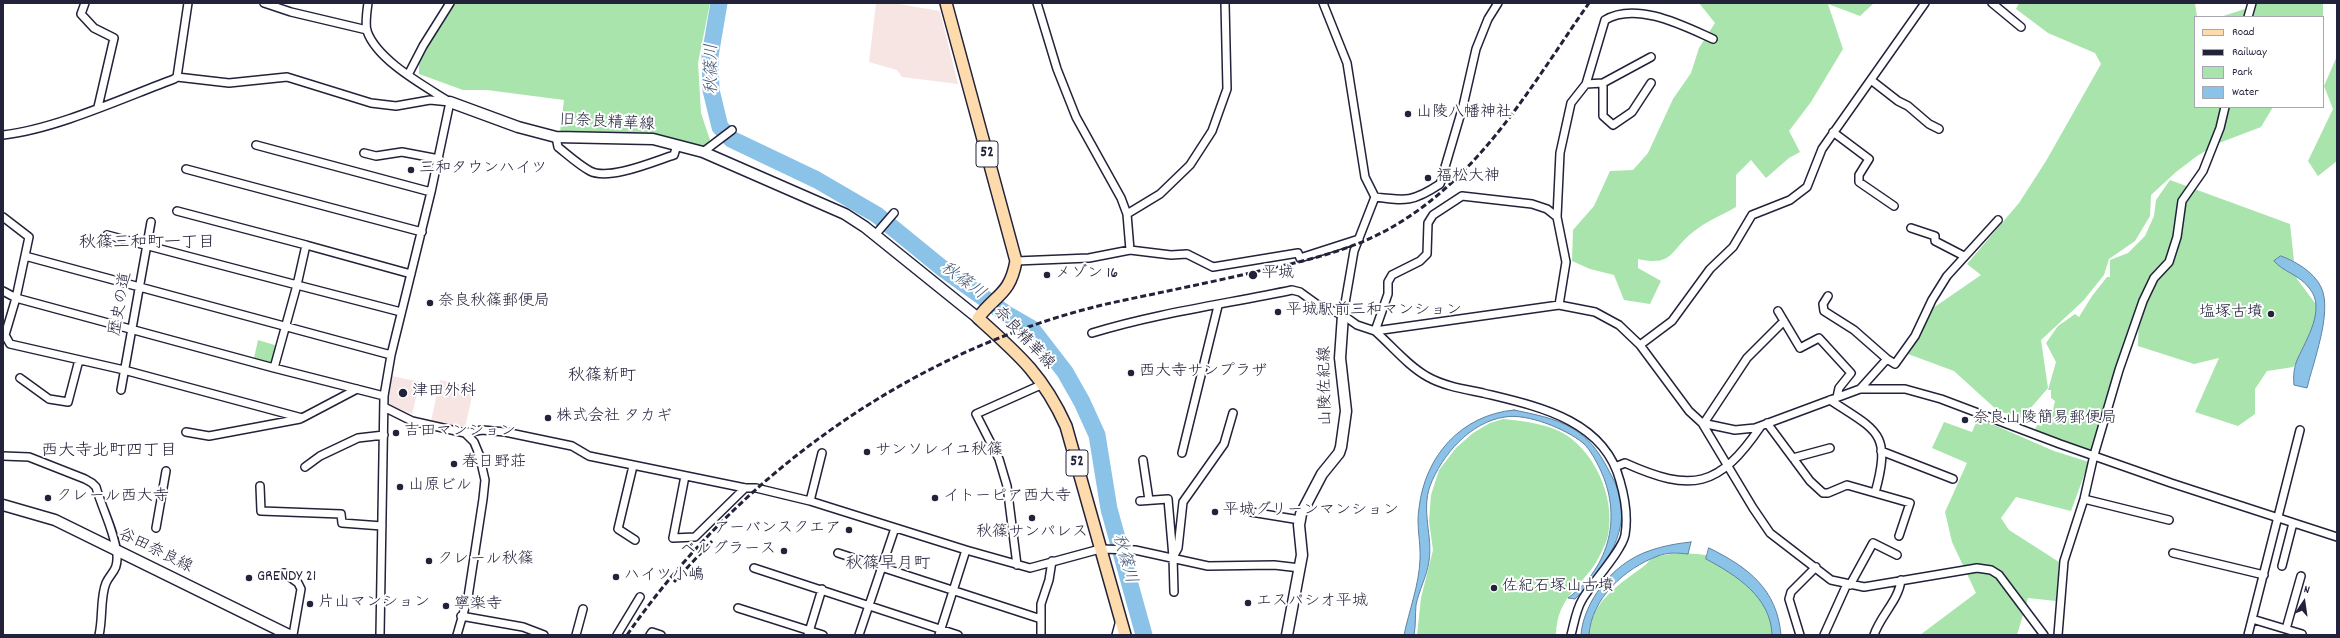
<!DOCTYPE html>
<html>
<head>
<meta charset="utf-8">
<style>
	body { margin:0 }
	#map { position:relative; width:2340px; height:638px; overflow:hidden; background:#fff; font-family:Dekko,sans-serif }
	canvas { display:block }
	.frame { position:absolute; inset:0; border:4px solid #22223b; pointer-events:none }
	.legend { position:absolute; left:2194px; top:16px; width:130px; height:92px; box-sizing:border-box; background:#fff; border:1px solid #a7a7b1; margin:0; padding:5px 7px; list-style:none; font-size:12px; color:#22223b }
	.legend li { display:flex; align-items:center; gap:8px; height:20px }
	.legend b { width:20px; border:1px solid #a7a7b1 }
	.north { position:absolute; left:2284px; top:582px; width:40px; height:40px; -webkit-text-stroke:3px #fff; paint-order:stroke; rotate:13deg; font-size:11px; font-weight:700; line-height:16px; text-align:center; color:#22223b }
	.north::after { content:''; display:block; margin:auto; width:14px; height:18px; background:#22223b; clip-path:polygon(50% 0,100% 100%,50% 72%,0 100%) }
</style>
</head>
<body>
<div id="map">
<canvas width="2340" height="638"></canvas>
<div class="frame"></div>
<ul class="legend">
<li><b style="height:5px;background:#fedbac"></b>Road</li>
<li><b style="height:5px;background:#22223b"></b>Railway</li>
<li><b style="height:11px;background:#a8e4ab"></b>Park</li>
<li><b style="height:11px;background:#8ac2e8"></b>Water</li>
</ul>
<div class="north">N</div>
</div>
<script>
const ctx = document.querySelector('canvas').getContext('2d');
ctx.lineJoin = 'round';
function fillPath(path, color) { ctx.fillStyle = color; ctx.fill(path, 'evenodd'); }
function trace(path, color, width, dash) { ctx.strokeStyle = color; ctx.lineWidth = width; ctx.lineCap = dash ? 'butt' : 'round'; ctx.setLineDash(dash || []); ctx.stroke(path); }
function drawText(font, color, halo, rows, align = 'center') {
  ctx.font = font + ' Dekko,"Klee One",sans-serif'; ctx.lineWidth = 4; ctx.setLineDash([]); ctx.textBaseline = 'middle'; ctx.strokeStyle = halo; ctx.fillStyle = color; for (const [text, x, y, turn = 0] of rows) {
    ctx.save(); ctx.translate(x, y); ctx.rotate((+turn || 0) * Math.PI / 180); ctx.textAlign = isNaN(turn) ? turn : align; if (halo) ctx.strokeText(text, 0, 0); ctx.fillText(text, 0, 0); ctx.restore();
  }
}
fillPath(new Path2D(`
	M876 3H893L940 11 958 84 902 77 897 70 869 62Z
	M392 376 420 382 412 414 386 403Z
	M440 380 474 387 465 428 431 421Z`), '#f7e5e4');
fillPath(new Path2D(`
	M453 3H710L698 63 701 113 710 140 704 147 648 133 560 132 564 100 487 90H463L419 74V59Z
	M1699 3H1874L1860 16 1828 4 1843 49 1811 102 1789 131 1800 152 1789 158 1766 178 1751 160 1736 175V207C1722 215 1705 222 1693 232 1670 250 1674 267 1638 259V268L1661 281 1650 304 1624 300 1614 275 1590 269 1572 261 1573 230 1594 206 1610 171 1633 170 1648 153 1673 99 1691 73 1699 48 1715 23Z
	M2019 3H2195L2197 17H2195V107H2273L2261 127 2219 143 2197 156 2176 172 2151 195 2150 216 2135 241 2109 259 2104 275 2083 301 2041 340 2048 388 2022 418 1998 411 1954 371 1908 354 1920 317 1981 275 1967 264 2019 203 2046 161 2101 64 2095 53 2048 33 2016 9Z
	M2250 3H2323V38V17H2220L2245 9Z
	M2337 56V161L2318 176 2308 161 2333 109 2324 86Z
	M2170 180 2290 224 2294 261 2281 256 2279 266 2296 274 2297 279 2318 307 2316 342 2293 367 2267 371 2255 389V414L2238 426 2195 412 2219 358 2194 364 2138 346 2139 310 2093 452 2035 430 2037 425 2042 426V423L2050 424 2055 401 2051 398V390H2048L2056 362 2046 343 2058 326 2075 314 2079 317 2092 296 2107 277H2110V260L2128 253 2145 236 2154 216 2156 200Z
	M258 340 278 346 273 363 254 358Z
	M1978 418 2054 451 2089 462 2071 511 2016 497 2001 518 2009 530 2059 562 2056 601 2028 598 2017 635H1920L1976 593 1952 542 1945 512 1967 463 1932 448 1944 422 1972 432Z
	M1503 419C1522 421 1541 423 1559 431 1594 448 1616 498 1608 535 1607 541 1603 549 1600 555 1585 586 1557 594 1556 635H1417L1421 598 1433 550 1429 521 1431 495 1439 470 1456 448 1473 433 1490 423Z
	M1683 553C1694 554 1710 554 1719 559 1743 571 1775 608 1775 635H1589C1590 602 1620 584 1644 566 1647 564 1650 559 1653 558 1661 554 1674 554 1683 553Z`), '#a8e4ab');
const water = new Path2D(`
	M2281 256C2295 261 2314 272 2321 287 2333 311 2313 363 2307 388L2294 385C2293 376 2294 366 2298 358 2306 340 2326 309 2310 289 2299 274 2283 272 2274 261Z
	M1514 410C1533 414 1555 418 1572 428 1589 438 1599 452 1608 469 1612 477 1618 487 1620 497 1629 536 1601 573 1575 599L1568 598C1611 566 1622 515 1600 469 1596 461 1590 449 1583 443 1566 429 1527 413 1505 417 1470 422 1442 455 1430 486 1421 511 1433 537 1429 561 1427 576 1419 590 1416 605 1415 615 1416 625 1414 635H1404C1409 611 1419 585 1420 560 1421 543 1416 525 1419 508 1425 456 1461 415 1514 410Z
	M1691 542 1688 554C1679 553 1667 552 1658 556 1625 568 1591 599 1589 635H1581C1583 607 1605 575 1630 560 1647 549 1671 544 1691 542Z
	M1709 548C1748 567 1777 589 1781 635H1772C1771 597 1736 575 1706 559Z`);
fillPath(water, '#8ac2e8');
trace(water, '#6082a3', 1);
trace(new Path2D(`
	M719 3 710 56 711 90 720 127 731 139 817 180 877 215 942 268 1005 313 1031 328 1065 372 1082 402 1097 435 1109 509 1144 635`), '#8ac2e8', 17);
const street = new Path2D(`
	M85 3 81 14 94 28 114 38 98 107
	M264 3 291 12 367 30
	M368 3C367 10 365 24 367 31 377 60 423 85 448 101
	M1037 3 1057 69 1076 117 1121 198 1127 214 1130 250
	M1323 3 1347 63 1365 177 1375 197 1354 251 1343 315
	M1992 3 2021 27
	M2248 17 2252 3
	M408 75 423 46 450 3
	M177 77 229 83 287 77 371 103 396 106 430 100 450 102
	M1871 80 1898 101 1908 106 1929 124 1939 129
	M1603 83V116L1613 125 1632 112 1651 83
	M1586 84 1603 83 1651 57
	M1833 132 1869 159 1859 175V182L1894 206
	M3 135C56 129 123 98 174 79L177 77 188 3
	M556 137 558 147C568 155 579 165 590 171 609 181 655 161 674 155L677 145
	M256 145 431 192
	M703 152 732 130
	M364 153 376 156 402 152 439 159
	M186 169 422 232
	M1375 197C1406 201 1413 202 1440 184L1463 106 1476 49 1488 19 1498 3
	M177 211 306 245
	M1127 214 1160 194 1190 165 1212 131 1227 89 1225 3
	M3 217 29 237 16 298 5 335H3
	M1557 217 1547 209 1532 204 1462 196 1433 215 1428 223 1427 254 1420 261 1392 275 1388 282V294L1375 331C1392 346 1408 366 1428 377 1444 386 1464 389 1483 393 1536 406 1604 419 1620 481 1625 498 1628 517 1625 535 1622 551 1591 584 1582 600 1576 610 1574 624 1571 635
	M1911 228 1935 236V241L1964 256
	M107 235 297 285 306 245 411 274
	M875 235 894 213
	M25 256 391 355
	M1016 261 1089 258 1130 250 1171 255 1187 254 1213 267 1298 253 1300 258 1359 239
	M3 291 16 298 274 368 384 396
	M1828 296 1823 304 1824 311 1854 330 1887 359 1860 389
	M1559 305 1566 262 1557 217 1560 153 1571 103 1586 84 1605 20C1636 1 1684 26 1713 39
	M1778 311 1800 348 1819 338 1851 373 1839 388 1837 397
	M1092 333C1157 313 1225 304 1292 290L1300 292 1318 305 1343 315 1357 325 1375 331 1559 305 1595 312 1619 325 1640 345 1689 411 1702 423 1735 430 1755 428 1860 389H1905L1941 399 2060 444 2171 483 2337 537
	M5 335 10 344 124 370 302 418 357 389
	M1640 345 1672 321 1710 269 1733 247 1752 215 1790 200 1807 187 1822 149 1925 3
	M1887 359 1895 364 1915 336 1932 300 1947 276 1998 220
	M274 368 297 285 401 312
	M20 378 49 399 68 402 79 360
	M121 390 151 222
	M1830 400C1877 431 1892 432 1875 493
	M384 407 412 421 465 433 474 442 479 454 485 480 483 499 468 597 457 635
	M1702 423 1753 508 1770 533 1831 580 1864 587 1977 568 1991 570 1999 575 2044 635
	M1704 423 1747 358 1784 321
	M1767 423 1810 481 1823 493H1828L1847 485 1910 503 1899 536
	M186 432 209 436 300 419
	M465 433 482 430 505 432 572 446 589 456 745 488H756L810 501 966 550 1030 568 1100 549 1135 550 1208 566 1274 565 1300 568
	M1881 451 1953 479
	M1182 453 1218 306
	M3 456 29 457 85 479 92 483 96 487C102 509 115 532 117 555 118 571 111 572 106 583 100 597 103 619 99 635
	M1793 458 1830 448
	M1143 460 1149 500
	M633 466 618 529 635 540
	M305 467 320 456 358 438 384 435
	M1615 467 1625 463C1692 493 1719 488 1761 426
	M685 476 673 538 695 537 745 488
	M260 486 261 511 341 514 342 523 382 526
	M2084 499 2169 520
	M810 501 822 453
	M1140 501 1168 499 1173 557
	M1251 512 1300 520
	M156 528 166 471
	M838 553 1041 619
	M2173 553 2264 575
	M1017 565 1007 486 999 459 976 414 1043 384
	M2282 566 2293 523
	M754 568 958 635
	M284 573 298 583 301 589 293 635
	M1850 585 1873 543 1897 555
	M1174 592 1173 557 1178 548 1183 502 1224 444 1233 413
	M738 608 823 635
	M461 616 523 627 544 635
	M2252 619 2302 634
	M2286 629 2301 576
	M380 635 384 396 391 355 431 192 450 102
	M576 635 583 609
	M617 635 640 597
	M650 635 652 632 661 635
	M808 635 822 589
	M859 635 895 528
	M939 635 966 550
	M1041 635V604L1049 580 1052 561
	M1116 635 1120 620
	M1800 635 1789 599 1791 592 1816 567
	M1824 635 1847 584
	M1874 635C1880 616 1899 600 1901 580
	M2058 635 2064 561 2084 499 2094 455 2119 370 2143 301 2154 278 2169 262 2177 237 2182 201 2203 171 2220 128 2225 107
	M2248 635 2300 430`);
const secondary = new Path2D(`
	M450 102 518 127 556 137 653 139 703 152 845 214 865 227 978 318
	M3 505 55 520 289 635
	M1287 635 1302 555 1299 525 1301 514 1322 474 1339 453 1341 447 1346 411 1340 358 1343 315`);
const primary = new Path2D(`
	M946 3 1016 261C1010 295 996 294 978 318 1018 354 1043 375 1066 426L1125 635`);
trace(street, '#22223b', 10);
trace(secondary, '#22223b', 13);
trace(primary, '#22223b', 14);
trace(street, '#fff', 7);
trace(secondary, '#fff', 10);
trace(primary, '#fedbac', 11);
trace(new Path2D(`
	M674 582 712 541
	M627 635C740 472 917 347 1111 303 1162 292 1213 282 1263 270 1310 260 1357 249 1399 223 1484 171 1533 83 1589 3`), '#22223b', 3, [6, 3]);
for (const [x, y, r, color] of [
	[1408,114,4,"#22223b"],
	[411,170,4,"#22223b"],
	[1428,178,4,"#22223b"],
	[1047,275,4,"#22223b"],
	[1253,275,5,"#22223b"],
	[430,303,4,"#22223b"],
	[1278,312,4,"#22223b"],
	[2271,314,4,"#22223b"],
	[1131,373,4,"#22223b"],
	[403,393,5,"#22223b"],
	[548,418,4,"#22223b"],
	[1965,420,4,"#22223b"],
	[396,433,4,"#22223b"],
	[867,452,4,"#22223b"],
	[454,464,4,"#22223b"],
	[400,487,4,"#22223b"],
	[48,498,4,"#22223b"],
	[935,498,4,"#22223b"],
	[1215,512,4,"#22223b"],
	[1032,518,4,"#22223b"],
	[849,530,4,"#22223b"],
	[784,551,4,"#22223b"],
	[429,561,4,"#22223b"],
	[616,577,4,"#22223b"],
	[249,578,4,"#22223b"],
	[1494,588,4,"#22223b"],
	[1248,603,4,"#22223b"],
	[310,604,4,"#22223b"],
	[446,606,4,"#22223b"]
]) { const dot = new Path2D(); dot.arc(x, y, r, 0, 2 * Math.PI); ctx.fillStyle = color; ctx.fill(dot); trace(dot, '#fff', 1.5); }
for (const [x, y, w] of [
	[987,154,22],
	[1077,463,22]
]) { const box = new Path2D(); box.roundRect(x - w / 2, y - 13, w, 26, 3); ctx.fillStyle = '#fff'; ctx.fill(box); trace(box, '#22223b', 1); }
drawText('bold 15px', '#22223b', null, [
	["52",987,154],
	["52",1077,463]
]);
drawText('16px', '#22223b', '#fff', [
	["山陵八幡神社",1416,114],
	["三和タウンハイツ",419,170],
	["福松大神",1436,178],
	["メゾン 16",1055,275],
	["平城",1262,275],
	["奈良秋篠郵便局",438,303],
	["平城駅前三和マンション",1286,312],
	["塩塚古墳",2263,314,"right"],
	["西大寺サンプラザ",1139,373],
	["津田外科",412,393],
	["株式会社 タカギ",556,418],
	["奈良山陵簡易郵便局",1973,420],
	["吉田マンション",404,433],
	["サンソレイユ秋篠",875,452],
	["春日野荘",462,464],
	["山原ビル",408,487],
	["クレール西大寺",56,498],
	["イトーピア西大寺",943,498],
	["平城グリーンマンション",1223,512],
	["アーバンスクエア",841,530,"right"],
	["秋篠サンパレス",1032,534,"center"],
	["ベルグラース",776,551,"right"],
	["クレール秋篠",437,561],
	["ハイツ小嶋",624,577],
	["GRENDY 21",257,578],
	["佐紀石塚山古墳",1502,588],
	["エスパシオ平城",1256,603],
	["片山マンション",318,604],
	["寧楽寺",454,606]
], 'left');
drawText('16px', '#22223b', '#fff', [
	["旧奈良精華線",607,124,3],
	["歴史の道",122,304,-80],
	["奈良精華線",1023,339,46],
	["山陵佐紀線",1327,386,-91],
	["谷田奈良線",155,552,26]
]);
drawText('italic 17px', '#465a78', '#fff', [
	["秋篠川",714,69,-90],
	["秋篠川",962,282,36],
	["秋篠川",1123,559,74]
]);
drawText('17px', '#22223b', '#fff', [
	["秋篠三和町一丁目",147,245],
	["秋篠新町",602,378],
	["西大寺北町四丁目",109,453],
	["秋篠早月町",888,566]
]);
</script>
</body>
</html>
